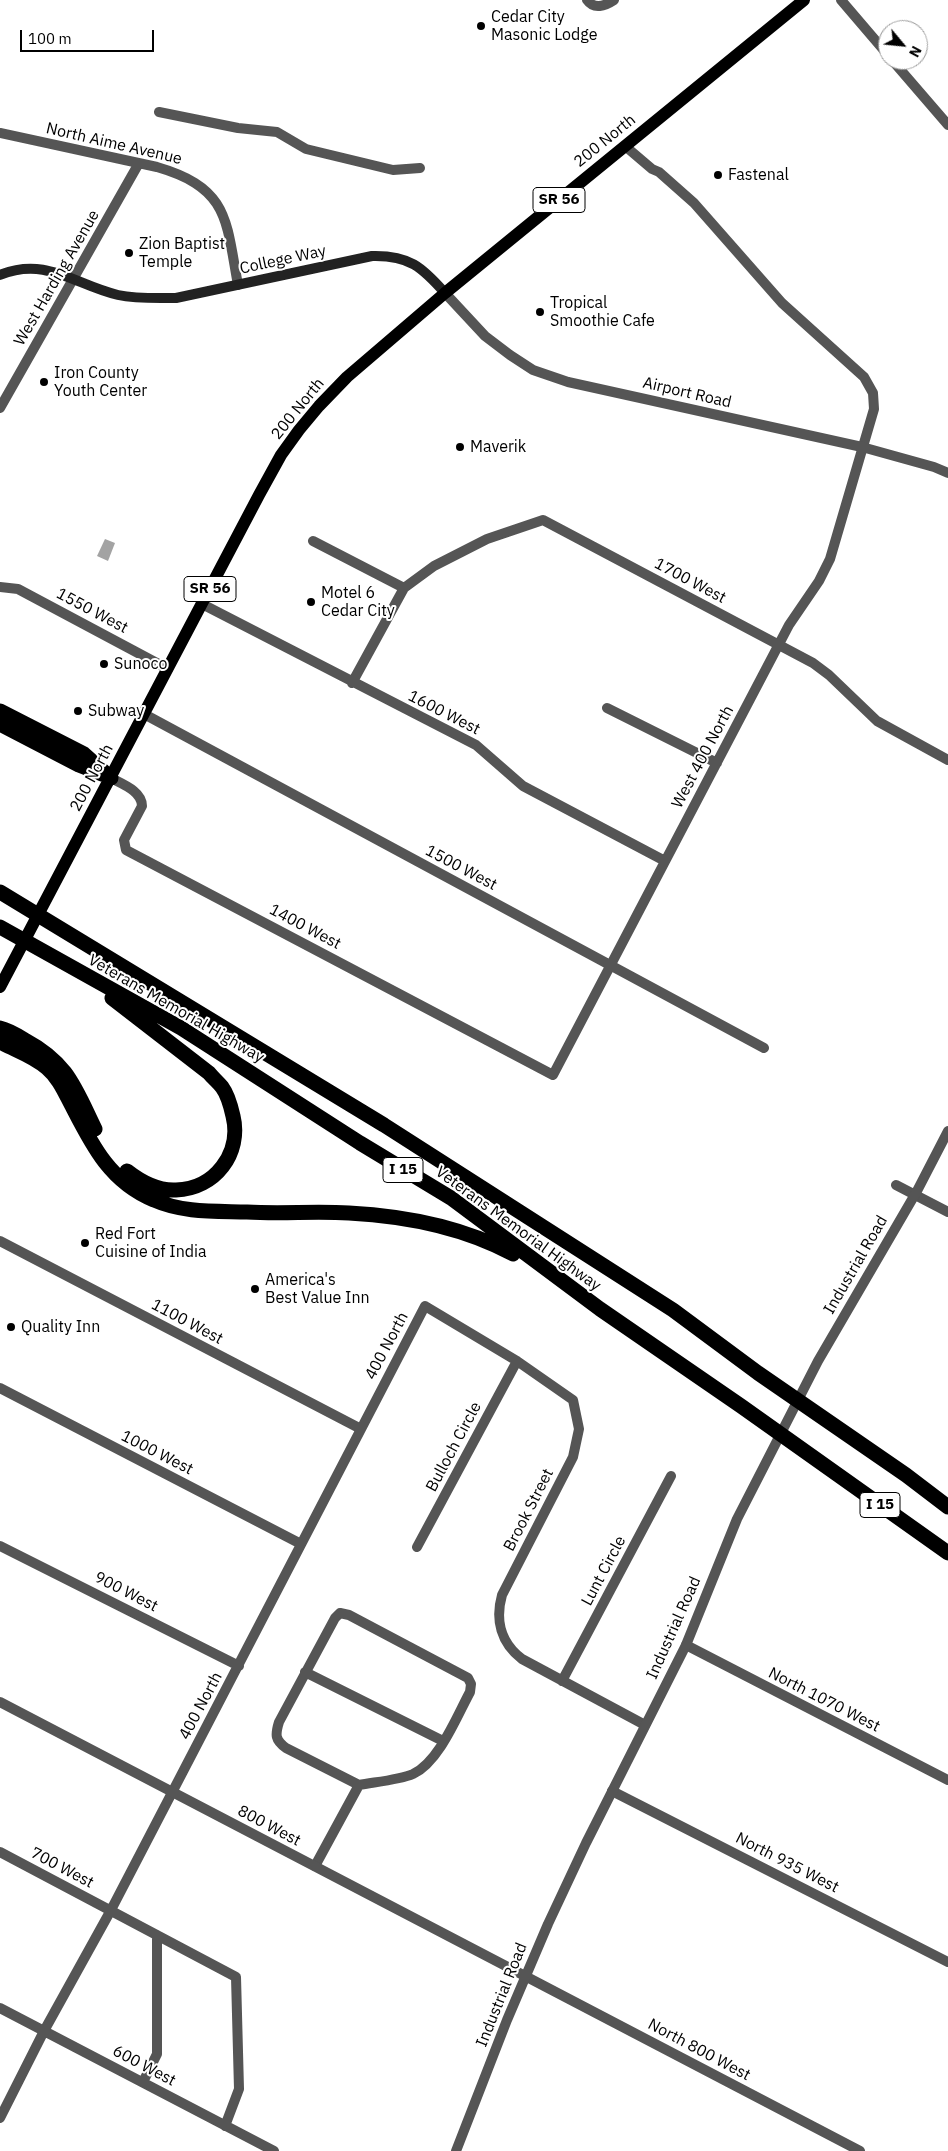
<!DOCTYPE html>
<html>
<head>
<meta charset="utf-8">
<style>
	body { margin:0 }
	#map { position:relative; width:948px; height:2151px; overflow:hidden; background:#fff; font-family:"IBM Plex Sans",sans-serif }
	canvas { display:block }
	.north { position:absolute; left:878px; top:20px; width:50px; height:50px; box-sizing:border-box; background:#fff; border:1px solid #999; border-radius:50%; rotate:118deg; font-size:14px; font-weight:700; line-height:20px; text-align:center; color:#000 }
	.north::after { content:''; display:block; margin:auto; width:18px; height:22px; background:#000; clip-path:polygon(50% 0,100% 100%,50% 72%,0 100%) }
	.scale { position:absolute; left:20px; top:30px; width:134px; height:22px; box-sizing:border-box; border:2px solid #000; border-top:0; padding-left:6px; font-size:15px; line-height:18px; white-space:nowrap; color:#000; -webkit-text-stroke:4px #fff; paint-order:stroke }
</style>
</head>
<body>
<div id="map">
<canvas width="948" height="2151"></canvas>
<div class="north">N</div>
<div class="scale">100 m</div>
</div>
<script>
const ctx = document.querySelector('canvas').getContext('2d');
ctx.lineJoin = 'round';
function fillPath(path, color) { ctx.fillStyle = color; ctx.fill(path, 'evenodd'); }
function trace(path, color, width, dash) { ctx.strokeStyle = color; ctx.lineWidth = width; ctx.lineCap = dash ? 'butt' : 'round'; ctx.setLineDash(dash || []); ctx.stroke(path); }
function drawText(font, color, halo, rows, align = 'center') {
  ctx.font = font + ' "IBM Plex Sans",sans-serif'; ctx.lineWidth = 4; ctx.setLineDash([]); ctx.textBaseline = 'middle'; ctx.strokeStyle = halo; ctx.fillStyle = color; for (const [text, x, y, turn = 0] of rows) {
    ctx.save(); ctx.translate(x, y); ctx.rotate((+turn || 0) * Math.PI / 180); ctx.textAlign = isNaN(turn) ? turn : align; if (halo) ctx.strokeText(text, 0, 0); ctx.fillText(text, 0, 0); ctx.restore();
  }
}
fillPath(new Path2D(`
	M105 539 115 543 108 561 97 556Z`), '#a3a3a3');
trace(new Path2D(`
	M587 0C594 10 605 6 614 0
	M841 0 888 55
	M892 60 948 125
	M159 112 238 128 277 132 306 149 393 170 420 168
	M0 133 157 167C229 188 226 220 238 285
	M0 408 139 163
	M313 541 404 588
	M0 587 18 589 168 669
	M202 604 476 745 523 786 665 861
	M352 683 404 588 434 566 487 539 543 520 813 663 829 675 877 721 948 760
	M607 708 717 763
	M144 714 764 1048
	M111 778C122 784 142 791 142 806L124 840 126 850 553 1075 789 625 819 581 830 559 874 409 873 393 864 377 782 303 694 203 659 172 652 169 625 146
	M896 1185 948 1212
	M0 1241 361 1429
	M0 1388 301 1544
	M0 1546 239 1666
	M417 1547 517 1361
	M686 1645 948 1780
	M305 1672 443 1741
	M562 1681 671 1476
	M612 1791 948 1962
	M0 1852 236 1977 239 2089 225 2126
	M315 1866 359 1785 286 1748C275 1740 275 1735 279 1722L335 1618 340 1613 349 1615 468 1678 471 1684 470 1692C457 1716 439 1762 413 1774 399 1780 375 1782 359 1785
	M525 1976 860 2151
	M0 2008 274 2151
	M143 2082 157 2054V1935
	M0 2118 44 2031 111 1910 425 1306 517 1361 573 1400 579 1429 573 1457 502 1595C495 1620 501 1643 522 1659L645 1725`), '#555', 10);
trace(new Path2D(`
	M445 293 485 336 510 355 533 370 568 382 862 447 934 467 948 473
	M0 1702 525 1976
	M456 2151 507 2020 548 1924 586 1843 686 1645 737 1519 818 1361 917 1191 948 1131`), '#555', 10);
trace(new Path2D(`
	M0 275C46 256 75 285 118 295 137 299 156 298 176 298L372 256C409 255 422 267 445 293`), '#222', 10);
trace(new Path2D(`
	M0 987 259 495 281 455 299 430 319 406 347 377 445 293 804 0`), '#000', 12);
trace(new Path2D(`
	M0 711 84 754 111 778
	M0 724 79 765 102 774
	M0 892 384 1125 673 1310 758 1373 906 1475 948 1507
	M0 927 181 1028 360 1143 451 1198 600 1309 741 1406 948 1553
	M112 998 209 1073C213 1078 218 1082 222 1087 228 1095 231 1107 233 1116 242 1153 215 1189 176 1190 158 1191 141 1182 127 1171
	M0 1028C9 1030 17 1035 25 1040 68 1063 75 1088 95 1129
	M0 1040 4 1044C18 1051 35 1057 47 1068 59 1078 65 1093 72 1106 92 1145 110 1182 154 1200 183 1213 215 1211 247 1212 281 1214 315 1211 349 1213 405 1216 463 1227 513 1254`), '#000', 15);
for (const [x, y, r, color] of [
	[481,26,5,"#000"],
	[718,175,5,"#000"],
	[129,253,5,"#000"],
	[540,312,5,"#000"],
	[44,382,5,"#000"],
	[460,447,5,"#000"],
	[311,602,5,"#000"],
	[104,664,5,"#000"],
	[78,711,5,"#000"],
	[85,1243,5,"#000"],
	[255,1289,5,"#000"],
	[11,1327,5,"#000"]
]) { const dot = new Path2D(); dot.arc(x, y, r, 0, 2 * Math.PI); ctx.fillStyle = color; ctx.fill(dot); trace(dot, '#fff', 2); }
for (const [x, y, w] of [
	[559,200,52],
	[210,589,52],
	[403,1170,40],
	[880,1505,40]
]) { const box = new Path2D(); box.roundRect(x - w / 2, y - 12.5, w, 25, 4); ctx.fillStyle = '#fff'; ctx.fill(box); trace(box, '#000', 1); }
drawText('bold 15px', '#000', null, [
	["SR 56",559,200],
	["SR 56",210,589],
	["I 15",403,1170],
	["I 15",880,1505]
]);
drawText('16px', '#000', '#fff', [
	["Cedar City",491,17],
	["Masonic Lodge",491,35],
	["Fastenal",728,175],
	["Zion Baptist",139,244],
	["Temple",139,262],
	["Tropical",550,303],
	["Smoothie Cafe",550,321],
	["Iron County",54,373],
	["Youth Center",54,391],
	["Maverik",470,447],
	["Motel 6",321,593],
	["Cedar City",321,611],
	["Sunoco",114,664],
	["Subway",88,711],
	["Red Fort",95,1234],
	["Cuisine of India",95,1252],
	["America's",265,1280],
	["Best Value Inn",265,1298],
	["Quality Inn",21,1327]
], 'left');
drawText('16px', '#000', '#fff', [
	["200 North",605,141,-39],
	["North Aime Avenue",114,144,13],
	["College Way",283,260,-12],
	["West Harding Avenue",57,278,-60],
	["Airport Road",687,393,13],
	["200 North",298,409,-51],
	["1700 West",690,581,28],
	["1550 West",92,611,28],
	["1600 West",444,713,27],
	["West 400 North",703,757,-62],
	["200 North",92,778,-62],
	["1500 West",461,868,28],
	["1400 West",305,927,28],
	["Veterans Memorial Highway",176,1009,30],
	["Veterans Memorial Highway",518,1229,36],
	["Industrial Road",856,1265,-60],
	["1100 West",187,1322,28],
	["400 North",387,1346,-62],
	["Bulloch Circle",454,1447,-62],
	["1000 West",157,1453,27],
	["Brook Street",529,1510,-63],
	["Lunt Circle",604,1571,-62],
	["900 West",126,1592,27],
	["Industrial Road",674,1628,-66],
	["North 1070 West",824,1700,27],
	["400 North",201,1706,-62],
	["800 West",269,1826,28],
	["North 935 West",787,1863,27],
	["700 West",62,1868,28],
	["Industrial Road",502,1995,-68],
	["North 800 West",699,2050,28],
	["600 West",144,2066,28]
]);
</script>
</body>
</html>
